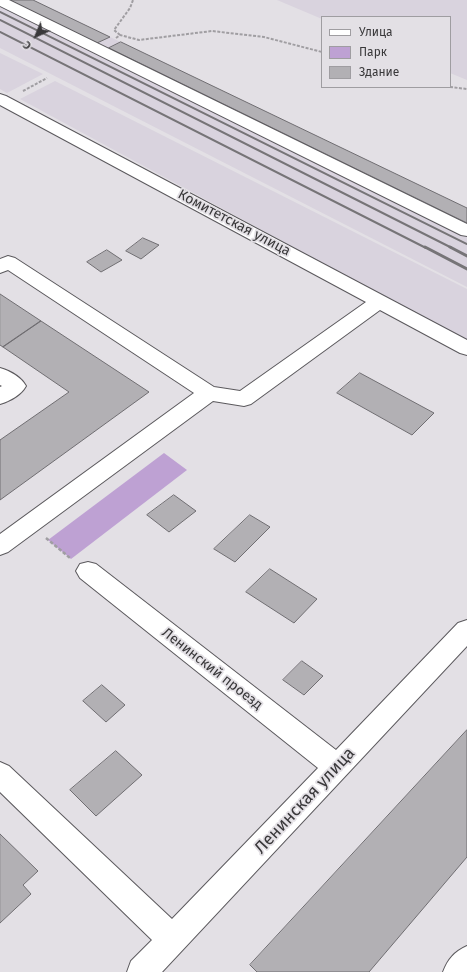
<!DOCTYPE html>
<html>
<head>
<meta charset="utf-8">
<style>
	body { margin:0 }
	#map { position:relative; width:467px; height:972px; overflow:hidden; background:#e3e0e5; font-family:"Fira Sans",sans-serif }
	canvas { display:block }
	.legend { position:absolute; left:321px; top:16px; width:130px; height:72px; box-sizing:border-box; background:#e3e0e5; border:1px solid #9f9da1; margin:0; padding:5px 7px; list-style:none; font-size:12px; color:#39383a }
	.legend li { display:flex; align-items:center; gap:8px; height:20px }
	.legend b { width:20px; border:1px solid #9f9da1 }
	.north { position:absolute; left:16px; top:16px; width:40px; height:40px; -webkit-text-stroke:3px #e3e0e5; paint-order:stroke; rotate:224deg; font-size:11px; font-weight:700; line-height:16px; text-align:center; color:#39383a }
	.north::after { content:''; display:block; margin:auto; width:14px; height:18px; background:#39383a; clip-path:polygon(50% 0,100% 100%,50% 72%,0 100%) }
</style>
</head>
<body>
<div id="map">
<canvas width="467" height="972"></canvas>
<ul class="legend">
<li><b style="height:5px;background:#fff"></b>Улица</li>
<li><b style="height:11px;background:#bea1d3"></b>Парк</li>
<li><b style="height:11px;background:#b2b0b4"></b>Здание</li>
</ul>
<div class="north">С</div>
</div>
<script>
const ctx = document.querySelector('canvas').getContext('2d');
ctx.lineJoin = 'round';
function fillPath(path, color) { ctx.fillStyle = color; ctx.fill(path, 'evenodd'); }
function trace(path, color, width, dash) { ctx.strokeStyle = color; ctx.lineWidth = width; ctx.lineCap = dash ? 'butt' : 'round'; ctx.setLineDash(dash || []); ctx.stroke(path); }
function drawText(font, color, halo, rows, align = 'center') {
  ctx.font = font + ' "Fira Sans",sans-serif'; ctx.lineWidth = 3.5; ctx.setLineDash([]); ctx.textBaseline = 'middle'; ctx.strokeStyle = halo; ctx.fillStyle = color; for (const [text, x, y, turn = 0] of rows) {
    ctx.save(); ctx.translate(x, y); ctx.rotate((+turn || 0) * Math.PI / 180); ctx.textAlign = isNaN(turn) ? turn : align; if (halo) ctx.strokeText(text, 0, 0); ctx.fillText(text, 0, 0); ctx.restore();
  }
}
fillPath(new Path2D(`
	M0 0H33L467 208V287L0 48Z
	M277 0H467V80L450 73V17H322V19Z
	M0 53 43 74 7 93 0 89Z
	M55 81 467 289V341L20 99Z`), '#d9d3de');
fillPath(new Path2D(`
	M164 453 187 470 71 559 48 540Z`), '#bea1d3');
const building = new Path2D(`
	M9 0H33L110 37 97 43Z
	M121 42 467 208V223L109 48Z
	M143 238 159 245 141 259 126 251Z
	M107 250 122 260 101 272 87 262Z
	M0 294 41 321 3 347 0 345Z
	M41 321 149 392 0 500V440L69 392 3 347Z
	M360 373 434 413 412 435 337 393Z
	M174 495 196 511 169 532 147 515Z
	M250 515 270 527 235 562 214 549Z
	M270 569 317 599 294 623 246 592Z
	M302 661 323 676 304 695 283 680Z
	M102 685 125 705 106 722 83 701Z
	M467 730V857L369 972H257L250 965Z
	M116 751 142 775 96 816 70 790Z
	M0 834 38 871 23 885 31 894 0 923Z`);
fillPath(building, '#b2b0b4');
trace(building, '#706e72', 1);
const minor = new Path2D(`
	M0 0H9L467 224V236L461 235 0 6Z
	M0 94 6 96 467 340V355L460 353 380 310 251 404 244 406 213 401 8 552 0 555V534L194 393 8 270 0 273V259L8 256 15 258 214 387 240 391 366 302 0 105Z
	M0 368C10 371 21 377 26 386 21 395 10 401 0 404V387L2 386 0 385Z
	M88 562 96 564 336 750 458 623 467 620V646L162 972H127L131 961 152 940 0 792V762L9 766 172 919 318 768 80 578 76 571 80 564Z
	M467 946V972H443C448 959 454 952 467 946Z`);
trace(minor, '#5b595d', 2);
trace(new Path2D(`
	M120 35 114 30 130 8 133 0
	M116 38 120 35 139 40 212 31 264 37 322 52
	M450 87 467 89
	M23 91 47 78`), '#a09ea2', 2, [3, 1.5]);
trace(new Path2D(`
	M46 538 70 558`), '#a09ea2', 2.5, [3.5, 2]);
fillPath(minor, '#fff');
trace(new Path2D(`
	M0 12 467 244
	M0 20 452 248
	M0 32 426 248`), '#767477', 2);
trace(new Path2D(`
	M425 247 467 269
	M450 247 467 256`), '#767477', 3);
drawText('14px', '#39383a', '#e3e0e5', [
	["Комитетская улица",234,223,28],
	["Ленинский проезд",212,669,38]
]);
drawText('17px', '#39383a', '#e3e0e5', [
	["Ленинская улица",305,801,-47]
]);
</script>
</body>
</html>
